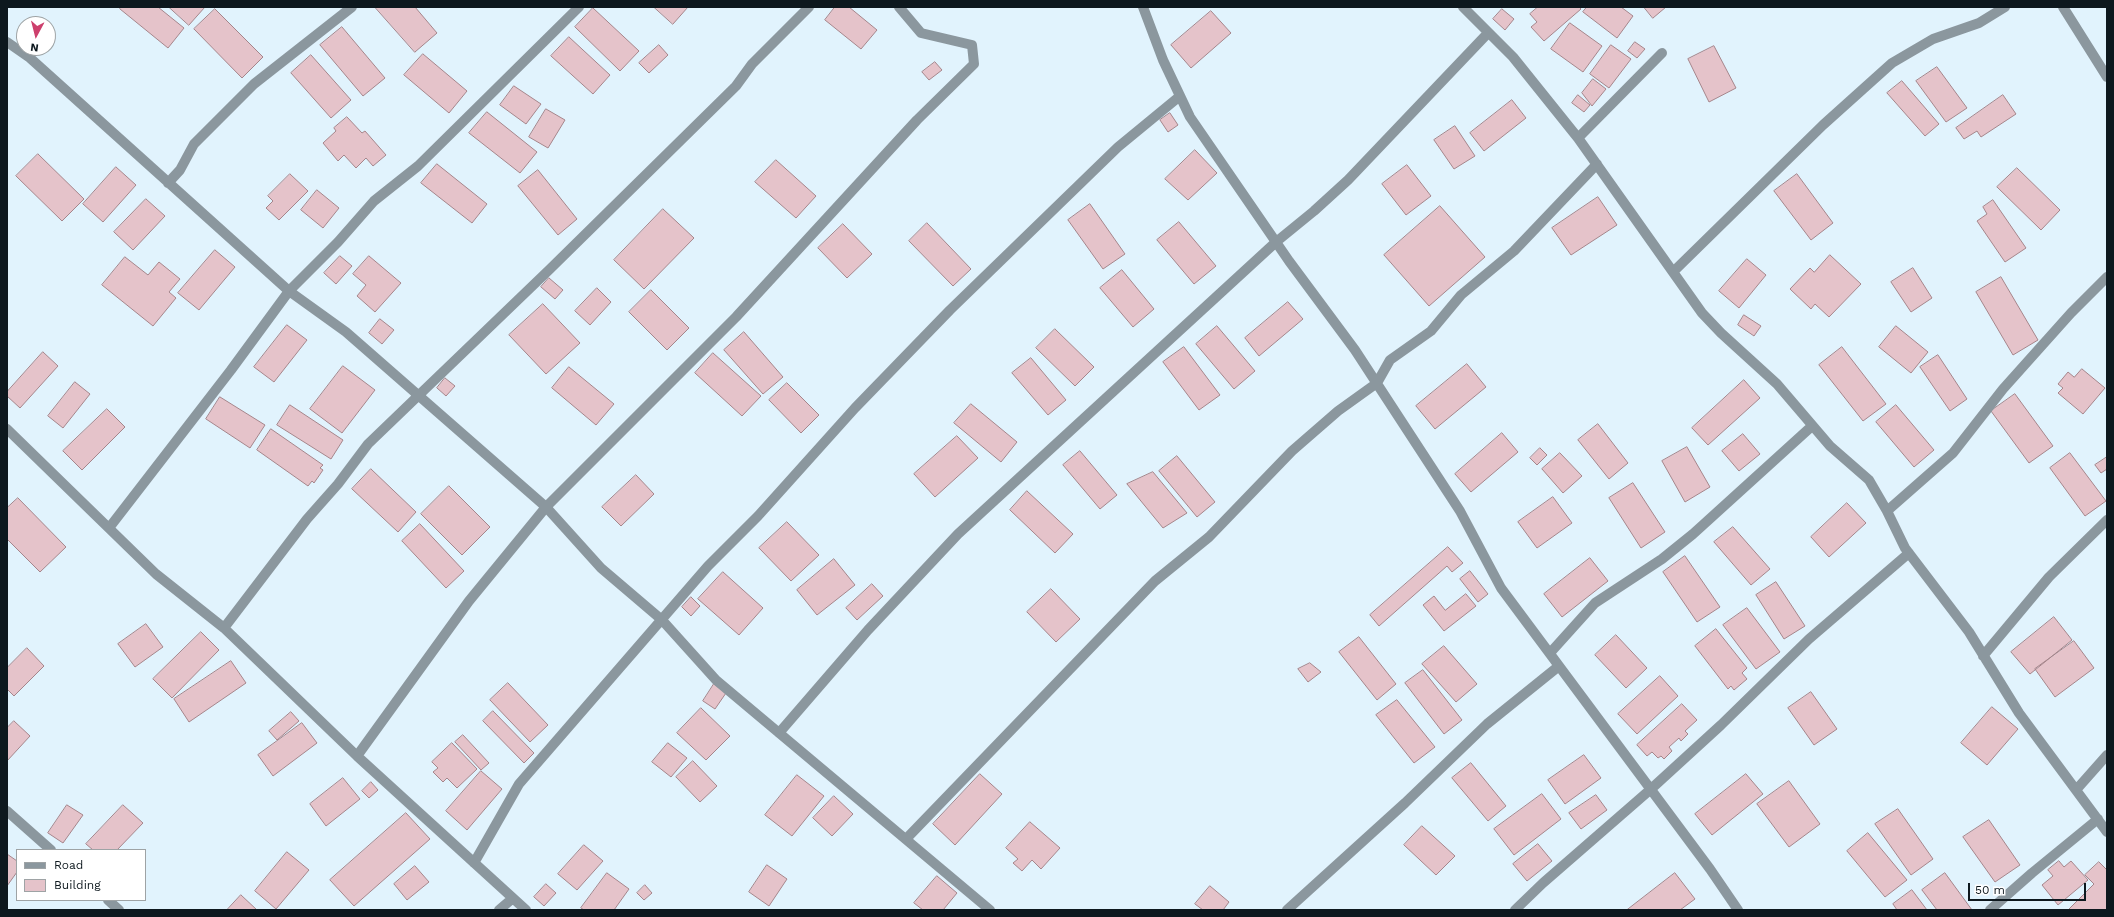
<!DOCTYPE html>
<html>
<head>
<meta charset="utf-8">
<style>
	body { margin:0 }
	#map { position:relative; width:2114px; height:917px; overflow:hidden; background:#e1f3fd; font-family:"Work Sans",sans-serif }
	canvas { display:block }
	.frame { position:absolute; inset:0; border:8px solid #0d181e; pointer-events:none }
	.legend { position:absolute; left:16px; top:849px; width:130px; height:52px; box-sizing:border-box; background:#fff; border:1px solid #9ea3a5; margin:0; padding:5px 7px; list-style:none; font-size:12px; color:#0d181e }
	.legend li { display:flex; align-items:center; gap:8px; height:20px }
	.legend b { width:20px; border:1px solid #9ea3a5 }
	.north { position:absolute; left:16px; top:16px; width:40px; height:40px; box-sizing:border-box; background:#fff; border:1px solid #9ea3a5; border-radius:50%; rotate:187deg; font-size:11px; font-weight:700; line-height:16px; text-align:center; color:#0d181e }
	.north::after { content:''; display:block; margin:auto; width:14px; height:18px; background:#cd406d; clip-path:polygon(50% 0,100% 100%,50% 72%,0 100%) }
	.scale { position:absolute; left:1968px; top:883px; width:118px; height:18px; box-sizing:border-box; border:2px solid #0d181e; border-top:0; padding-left:5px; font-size:12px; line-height:14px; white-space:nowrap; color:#0d181e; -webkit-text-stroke:3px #fff; paint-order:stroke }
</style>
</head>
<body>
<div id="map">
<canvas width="2114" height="917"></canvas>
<div class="frame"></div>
<ul class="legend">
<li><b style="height:5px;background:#8b979e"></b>Road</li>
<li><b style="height:11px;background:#e5c3ca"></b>Building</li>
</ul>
<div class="north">N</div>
<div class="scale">50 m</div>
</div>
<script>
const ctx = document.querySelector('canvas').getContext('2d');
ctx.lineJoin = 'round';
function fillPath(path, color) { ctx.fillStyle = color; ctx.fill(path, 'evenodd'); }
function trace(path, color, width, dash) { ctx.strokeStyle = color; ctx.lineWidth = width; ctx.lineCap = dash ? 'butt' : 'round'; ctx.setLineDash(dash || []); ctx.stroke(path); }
const building = new Path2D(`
	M121 7H158L184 28 168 48 120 9Z
	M169 7H205L189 25Z
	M375 7H415L437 33 415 52Z
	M654 7H688L673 24Z
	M835 7H849L877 30 861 49 825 20Z
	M1538 7H1579L1581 9 1544 41 1531 27 1537 22 1530 14Z
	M1587 7H1621L1633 16 1617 38 1583 12Z
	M1644 7H1666L1653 18Z
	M593 8 639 51 620 71 575 27Z
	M215 9 263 57 242 78 194 29Z
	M1502 9 1514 19 1505 30 1493 19Z
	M1211 11 1231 33 1191 68 1171 45Z
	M1570 23 1602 46 1583 72 1551 49Z
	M342 27 385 78 363 96 320 45Z
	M569 37 610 75 593 94 551 56Z
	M1635 42 1645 49 1637 58 1628 51Z
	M659 45 668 55 649 73 639 63Z
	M1611 45 1631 59 1609 88 1590 74Z
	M1714 46 1736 88 1709 102 1688 59Z
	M423 54 467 91 449 113 404 75Z
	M311 55 351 100 331 118 291 73Z
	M935 62 942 70 929 80 922 72Z
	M1937 67 1967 108 1946 122 1916 81Z
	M1593 79 1606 89 1592 106 1582 93Z
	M1902 81 1939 124 1925 136 1887 93Z
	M514 86 541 104 526 124 500 105Z
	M1578 95 1590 105 1584 112 1572 103Z
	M2003 95 2016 114 1981 137 1977 131 1964 139 1956 128Z
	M1512 100 1526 118 1484 151 1470 133Z
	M546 109 565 120 548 148 529 137Z
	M487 112 537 152 520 173 469 133Z
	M1170 113 1178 125 1168 132 1160 120Z
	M347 117 362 133 365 131 386 155 373 166 366 158 356 168 344 155 338 161 323 143 336 131 334 128Z
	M1455 126 1475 156 1454 169 1434 140Z
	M1195 150 1217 173 1188 200 1165 179Z
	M38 154 84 199 62 221 16 176Z
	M776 160 816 196 796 218 755 182Z
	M437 164 487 204 472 223 421 183Z
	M1407 165 1431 196 1406 215 1382 184Z
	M116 167 136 185 103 222 83 204Z
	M2017 168 2060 210 2041 230 1997 187Z
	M538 170 577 219 558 235 518 186Z
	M290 174 308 191 279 220 266 208 273 201 268 196Z
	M1797 174 1833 223 1811 240 1774 191Z
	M317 190 339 208 323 228 301 210Z
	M1598 197 1617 225 1571 255 1552 228Z
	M146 199 165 216 133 250 114 232Z
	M1993 200 2026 248 2005 262 1977 221 1987 214 1983 207Z
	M1090 204 1125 254 1103 269 1068 220Z
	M1440 206 1485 257 1429 306 1384 255Z
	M663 209 694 238 644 289 614 260Z
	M1179 222 1216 266 1194 284 1157 240Z
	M927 223 971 269 953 286 909 241Z
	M843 224 872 254 847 278 818 248Z
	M215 250 235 267 199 310 178 293Z
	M1830 255 1861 284 1829 317 1815 304 1811 309 1790 289 1810 268 1814 272Z
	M340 256 352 266 336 284 324 273Z
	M369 256 401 283 375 312 357 296 366 285 353 274Z
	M125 257 148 275 159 262 180 279 169 292 176 298 153 326 102 285Z
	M1747 259 1766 275 1739 308 1719 291Z
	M1913 268 1932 298 1911 312 1891 282Z
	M1122 270 1154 309 1133 327 1100 288Z
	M2001 277 2038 340 2013 355 1976 292Z
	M549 278 563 290 555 299 541 287Z
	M597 288 611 302 590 325 575 311Z
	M651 290 689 328 667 350 629 312Z
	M1288 302 1303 319 1259 356 1245 338Z
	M543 304 580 343 546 374 509 335Z
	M1744 315 1761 326 1754 336 1738 325Z
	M380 319 394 330 382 344 369 333Z
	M287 325 307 340 274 382 254 367Z
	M1217 326 1255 371 1234 389 1196 344Z
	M1896 326 1928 352 1911 373 1879 347Z
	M1055 329 1094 367 1075 386 1036 348Z
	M744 332 783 377 763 394 724 350Z
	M1184 347 1220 395 1199 410 1163 362Z
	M1842 347 1886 404 1863 421 1819 365Z
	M43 352 58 366 20 408 7 396V392Z
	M713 353 761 396 742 416 695 373Z
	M1938 355 1967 399 1950 411 1920 367Z
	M1031 358 1066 400 1048 415 1012 373Z
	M1467 364 1486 387 1435 429 1416 406Z
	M343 366 375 390 342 433 310 409Z
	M569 367 614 404 596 425 552 388Z
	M2082 369 2105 388 2083 414 2058 393 2063 388 2058 384 2068 372 2074 377Z
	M445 378 455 386 446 396 437 388Z
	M1744 380 1760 398 1708 445 1692 428Z
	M75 382 90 394 63 428 48 416Z
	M787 383 819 415 801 433 769 400Z
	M2015 394 2053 446 2029 463 1991 411Z
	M220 397 265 425 250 448 206 419Z
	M971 404 1017 442 1001 462 954 423Z
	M290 405 343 440 331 459 277 425Z
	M1896 405 1934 450 1914 467 1876 422Z
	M107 409 125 427 82 470 63 451Z
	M1598 424 1628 463 1609 479 1578 440Z
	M271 429 323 465 320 468 323 470 314 483 312 481 308 486 257 450Z
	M1502 433 1518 452 1471 492 1455 474Z
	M1743 434 1760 454 1739 471 1722 451Z
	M957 436 978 458 935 497 914 474Z
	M1687 447 1710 487 1685 502 1662 461Z
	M1540 448 1547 455 1537 465 1530 458Z
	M1080 451 1117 495 1100 509 1063 465Z
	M1560 453 1582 476 1563 493 1542 469Z
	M2070 453 2106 501 2085 516 2050 468Z
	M1177 456 1215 502 1197 517 1159 471Z
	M2107 457V469L2101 473 2095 465Z
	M371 469 416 512 398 532 352 489Z
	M1153 472 1187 513 1163 528 1127 484Z
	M636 475 654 494 621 526 602 507Z
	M1633 483 1665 532 1641 548 1609 498Z
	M449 486 490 527 462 555 421 514Z
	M1027 491 1073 534 1055 553 1010 510Z
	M1553 497 1572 523 1537 548 1518 522Z
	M18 498 66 547 40 572 7 539V508Z
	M1847 503 1866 523 1829 557 1811 537Z
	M787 522 819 555 791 581 759 548Z
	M420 524 464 571 446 588 402 541Z
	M1733 527 1770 569 1751 585 1714 542Z
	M1448 547 1463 563 1452 572 1447 566 1379 626 1370 615Z
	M1685 556 1720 607 1697 622 1663 572Z
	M1590 558 1608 581 1562 617 1544 594Z
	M834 559 855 585 817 615 797 590Z
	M1470 571 1488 594 1478 602 1460 579Z
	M723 572 763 608 739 635 698 599Z
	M1776 582 1805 626 1784 639 1756 595Z
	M872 584 883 596 857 620 846 608Z
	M1051 589 1080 619 1056 642 1027 612Z
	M1466 594 1476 606 1444 631 1423 605 1434 596 1445 610Z
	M691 597 700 606 691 616 682 607Z
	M1747 608 1780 652 1756 669 1723 625Z
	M2054 617 2072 640 2030 674 2011 652Z
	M146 624 163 647 135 667 118 644Z
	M1716 629 1747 668 1742 673 1747 679 1734 690 1731 686 1728 689 1695 646Z
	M201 632 219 650 172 698 153 679Z
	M1616 635 1647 668 1626 688 1595 655Z
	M1359 637 1396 684 1377 700 1339 652Z
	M2074 641 2094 668 2055 697 2035 669Z
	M1444 646 1477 684 1456 702 1422 664Z
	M27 648 44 666 14 696 7 689V668Z
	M231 661 246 683 189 722 174 699Z
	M1310 663 1321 672 1308 682 1298 669Z
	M1423 670 1462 720 1444 734 1405 683Z
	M1660 676 1678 696 1637 734 1618 714Z
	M508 683 548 725 530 742 490 700Z
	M714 684 726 693 715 709 703 701Z
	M1811 692 1837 729 1814 745 1788 708Z
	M1397 700 1435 747 1414 763 1376 715Z
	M1682 704 1697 720 1685 731 1688 734 1681 741 1679 738 1669 747 1672 751 1664 759 1661 756 1658 758 1652 752 1647 756 1637 745Z
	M1992 707 2018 729 1987 765 1961 743Z
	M701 708 730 736 706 760 677 733Z
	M493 711 534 753 524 763 483 721Z
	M291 712 299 721 277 740 269 731Z
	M14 721 30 736 7 761V728Z
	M302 723 317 743 273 776 258 755Z
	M463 735 489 763 481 770 455 742Z
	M452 743 477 769 457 788 447 778 443 782 433 772 438 768 432 762Z
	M668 743 687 758 671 777 652 762Z
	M1584 755 1601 778 1565 804 1548 780Z
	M693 761 717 786 700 802 676 777Z
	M1471 763 1506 806 1488 821 1452 778Z
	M481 771 502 789 467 830 446 811Z
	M980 774 1002 794 955 845 933 824Z
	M1746 774 1763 794 1712 835 1695 814Z
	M797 775 824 796 792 836 765 815Z
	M343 778 360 799 326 826 310 804Z
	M1789 781 1820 824 1789 847 1757 804Z
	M371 782 378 790 369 798 362 791Z
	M1542 794 1561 819 1514 855 1494 829Z
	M1596 795 1607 810 1581 829 1569 813Z
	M834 796 853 814 832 836 813 818Z
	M67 805 83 815 63 843 48 833Z
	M123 805 143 823 117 850H93L86 844Z
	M1898 809 1933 859 1911 875 1875 824Z
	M406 813 430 839 354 906 330 880Z
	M1989 820 2020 865 1995 882 1963 837Z
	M1030 822 1060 848 1041 869 1032 860 1022 871 1013 863 1018 859 1006 848Z
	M1422 826 1455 856 1436 875 1404 845Z
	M1868 833 1907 880 1885 897 1847 851Z
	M1538 844 1552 861 1527 881 1513 864Z
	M584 845 603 861 577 890 558 874Z
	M287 852 309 870 276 909 255 891Z
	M7 854 17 861V872L7 886Z
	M2059 861 2064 867 2071 861 2088 880 2058 905 2042 885 2053 876 2048 870Z
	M2099 862 2107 870V910H2068L2094 884 2085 875Z
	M767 865 787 879 769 906 749 892Z
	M415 866 429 882 407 900 394 884Z
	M607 873 629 889 614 910H584L581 908Z
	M1675 873 1695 899 1680 910H1627Z
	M1945 873 1972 910H1937L1922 890Z
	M937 876 957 893 943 910H923L914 903Z
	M546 884 556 893 544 906 534 897Z
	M645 885 652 893 644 900 637 893Z
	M1210 886 1229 902 1223 910H1203L1195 904Z
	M1912 890 1927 910H1897L1893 904Z
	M241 895 257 910H227Z`);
fillPath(building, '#e5c3ca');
trace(building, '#a5858b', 1);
trace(new Path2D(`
	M1143 7 1163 60 1190 117 1289 261 1355 350 1460 511 1501 588 1710 869 1738 910
	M1463 7 1513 57 1578 138 1702 313 1721 333 1777 384 1830 446 1869 480 1887 511 1905 548 1969 632 2019 713 2107 832
	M2063 7 2107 77
	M7 42 30 58 289 291 346 332 546 507 601 568 662 620 716 680 990 910
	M1578 138 1662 53
	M168 183 180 170 194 144 254 84 352 7
	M1674 271 1823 125 1892 63 1933 39 1979 23 2005 7
	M7 429 156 574 224 628 357 756 526 910
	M1887 511 1953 453 2003 389 2071 313 2107 277
	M109 528 231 370 289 291 338 242 374 201 418 166 579 7
	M224 628 307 519 338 484 368 444 550 269 736 86 752 64 809 7
	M1550 653 1595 603 1662 559 1693 534 1812 426
	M1983 656 2049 577 2107 520
	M779 733 868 630 958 534 1276 242 1314 211 1348 180 1488 33
	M357 756 469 601 546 507 736 317 917 120 974 64 972 45 921 33 899 7
	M2076 790 2107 755
	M7 811 51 850
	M906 839 1155 581 1209 537 1292 451 1338 411 1377 383 1390 360 1431 331 1461 295 1514 251 1597 164
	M474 863 519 784 708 566 758 516 855 408 950 310 1118 147 1180 96
	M108 900 119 910
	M499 910 513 898
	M1287 910 1405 803 1487 724 1559 666
	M1515 910 1543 883 1651 789 1721 725 1809 639 1909 553
	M1990 910 2032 873 2098 819`), '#8b979e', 10);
</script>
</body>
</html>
